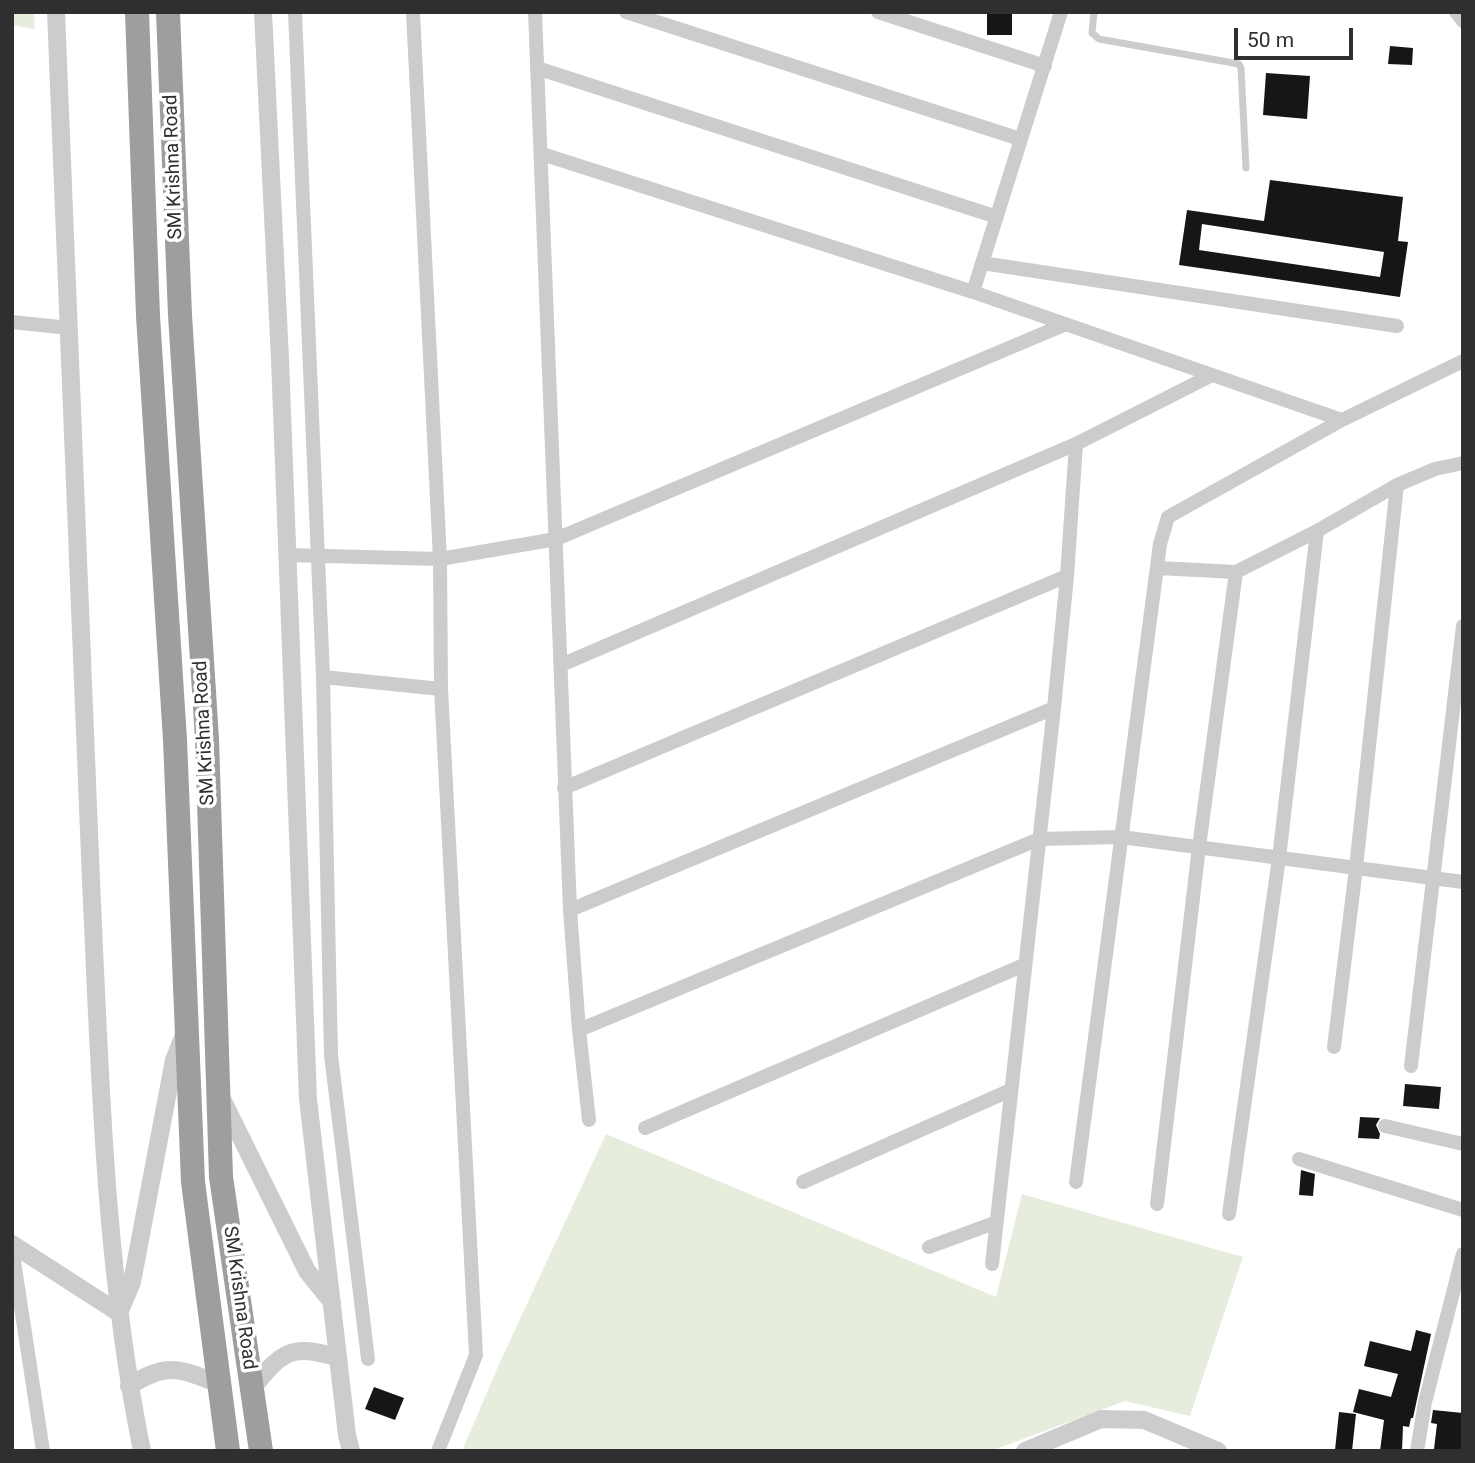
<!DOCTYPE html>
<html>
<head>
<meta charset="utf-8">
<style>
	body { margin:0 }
	#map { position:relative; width:1475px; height:1463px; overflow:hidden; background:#fff; font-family:Roboto,sans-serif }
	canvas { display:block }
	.frame { position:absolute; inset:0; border:14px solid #2f2f2f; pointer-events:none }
	.scale { position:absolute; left:1234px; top:28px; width:119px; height:32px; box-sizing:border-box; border:4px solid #2f2f2f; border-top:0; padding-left:9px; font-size:21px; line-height:24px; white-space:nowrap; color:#2f2f2f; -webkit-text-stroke:5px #fff; paint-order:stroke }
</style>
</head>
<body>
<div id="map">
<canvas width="1475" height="1463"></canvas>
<div class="frame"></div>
<div class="scale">50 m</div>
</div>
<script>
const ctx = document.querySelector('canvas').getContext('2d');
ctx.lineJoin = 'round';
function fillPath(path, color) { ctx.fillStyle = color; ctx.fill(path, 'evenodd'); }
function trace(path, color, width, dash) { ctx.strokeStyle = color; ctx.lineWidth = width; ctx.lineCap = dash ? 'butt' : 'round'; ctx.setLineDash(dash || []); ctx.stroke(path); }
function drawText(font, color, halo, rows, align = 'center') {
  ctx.font = font + ' Roboto,sans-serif'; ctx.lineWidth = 7; ctx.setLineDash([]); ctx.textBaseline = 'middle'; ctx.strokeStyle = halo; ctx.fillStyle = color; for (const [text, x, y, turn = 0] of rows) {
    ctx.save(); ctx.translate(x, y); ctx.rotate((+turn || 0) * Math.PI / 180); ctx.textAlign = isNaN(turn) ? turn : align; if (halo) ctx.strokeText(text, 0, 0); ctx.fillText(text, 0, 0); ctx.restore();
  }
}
fillPath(new Path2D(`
	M12 12H34L35 29 12 25Z
	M606 1134 996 1297 1022 1194 1243 1257 1190 1416 1125 1401 991 1451H462L500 1362Z`), '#e7eddd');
fillPath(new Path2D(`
	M987 12H1012V35H987Z
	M1390 46 1413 48 1412 65 1388 64Z
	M1266 73 1310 76 1307 119 1263 115Z
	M1270 180 1403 197 1398 241 1408 242 1400 297 1179 265 1187 210 1264 221ZM1202 224 1384 252 1380 277 1199 250Z
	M1405 1084 1441 1087 1439 1109 1403 1106Z
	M1360 1117 1380 1118 1376 1125 1380 1134 1379 1139 1358 1138Z
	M1301 1170 1315 1174 1313 1196 1299 1195Z
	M1416 1330 1431 1334 1413 1418H1411L1409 1427 1403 1426 1402 1451H1380L1384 1420 1353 1412 1359 1389 1391 1397 1398 1374 1364 1366 1370 1341 1411 1351Z
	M374 1387 404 1398 395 1420 365 1409Z
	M1433 1410 1463 1413V1451L1434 1449 1437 1424 1431 1423Z
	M1339 1412 1356 1414 1352 1451 1335 1450Z`), '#161616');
trace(new Path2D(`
	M1094 12 1092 33 1099 39 1239 64 1241 68 1246 168`), '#ccc', 7);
trace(new Path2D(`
	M295 12 323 677 331 1055 368 1359
	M413 12 440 559 441 689 476 1355 438 1451
	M535 12 570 910 579 1030 589 1120
	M626 12 1020 139
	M878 12 1045 66
	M1456 12 1463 21
	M537 68 997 217
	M542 154 973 292 1342 420
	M982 263 1397 326
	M973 292 1061 12
	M12 322 69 328
	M287 555 440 559 556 539 1066 324
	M1158 568 1236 572 1317 531 1397 485 1435 469 1463 463
	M561 665 1076 444 1212 375
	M323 677 441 689
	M564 788 1067 576
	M570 910 1054 708
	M579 1030 1039 839 1121 837 1463 882
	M1334 1047 1356 868 1397 485
	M1411 1066 1463 626
	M1385 1126 1463 1144
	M645 1128 1024 965
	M1299 1159 1463 1210
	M803 1182 1011 1090
	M1076 1182 1160 544 1168 517 1342 420 1463 361
	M1157 1204 1199 847 1236 572
	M1229 1214 1279 858 1317 531
	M929 1247 997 1222
	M12 1248 43 1451
	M992 1264 1054 708 1067 576 1076 444
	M1417 1451 1425 1402 1463 1254`), '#ccc', 14);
trace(new Path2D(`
	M56 12C68 302 77 592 91 881 100 1071 104 1264 142 1451
	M263 12 280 359 308 1099 347 1435 351 1451
	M221 1097 307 1271 332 1302
	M12 1244 119 1313 132 1282 174 1060 184 1035
	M129 1386C168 1362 178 1368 219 1384
	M252 1389C281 1352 291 1343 338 1358
	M1025 1451 1101 1419 1144 1420 1218 1451`), '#ccc', 18);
trace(new Path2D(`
	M137 12 148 316 175 740 193 1182 228 1451
	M168 12 180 315 207 739 221 1177 261 1451`), '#9e9e9e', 24);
drawText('19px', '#2f2f2f', '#fff', [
	["SM Krishna Road",174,167,-92],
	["SM Krishna Road",205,733,-93],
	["SM Krishna Road",239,1298,82]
]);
</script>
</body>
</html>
